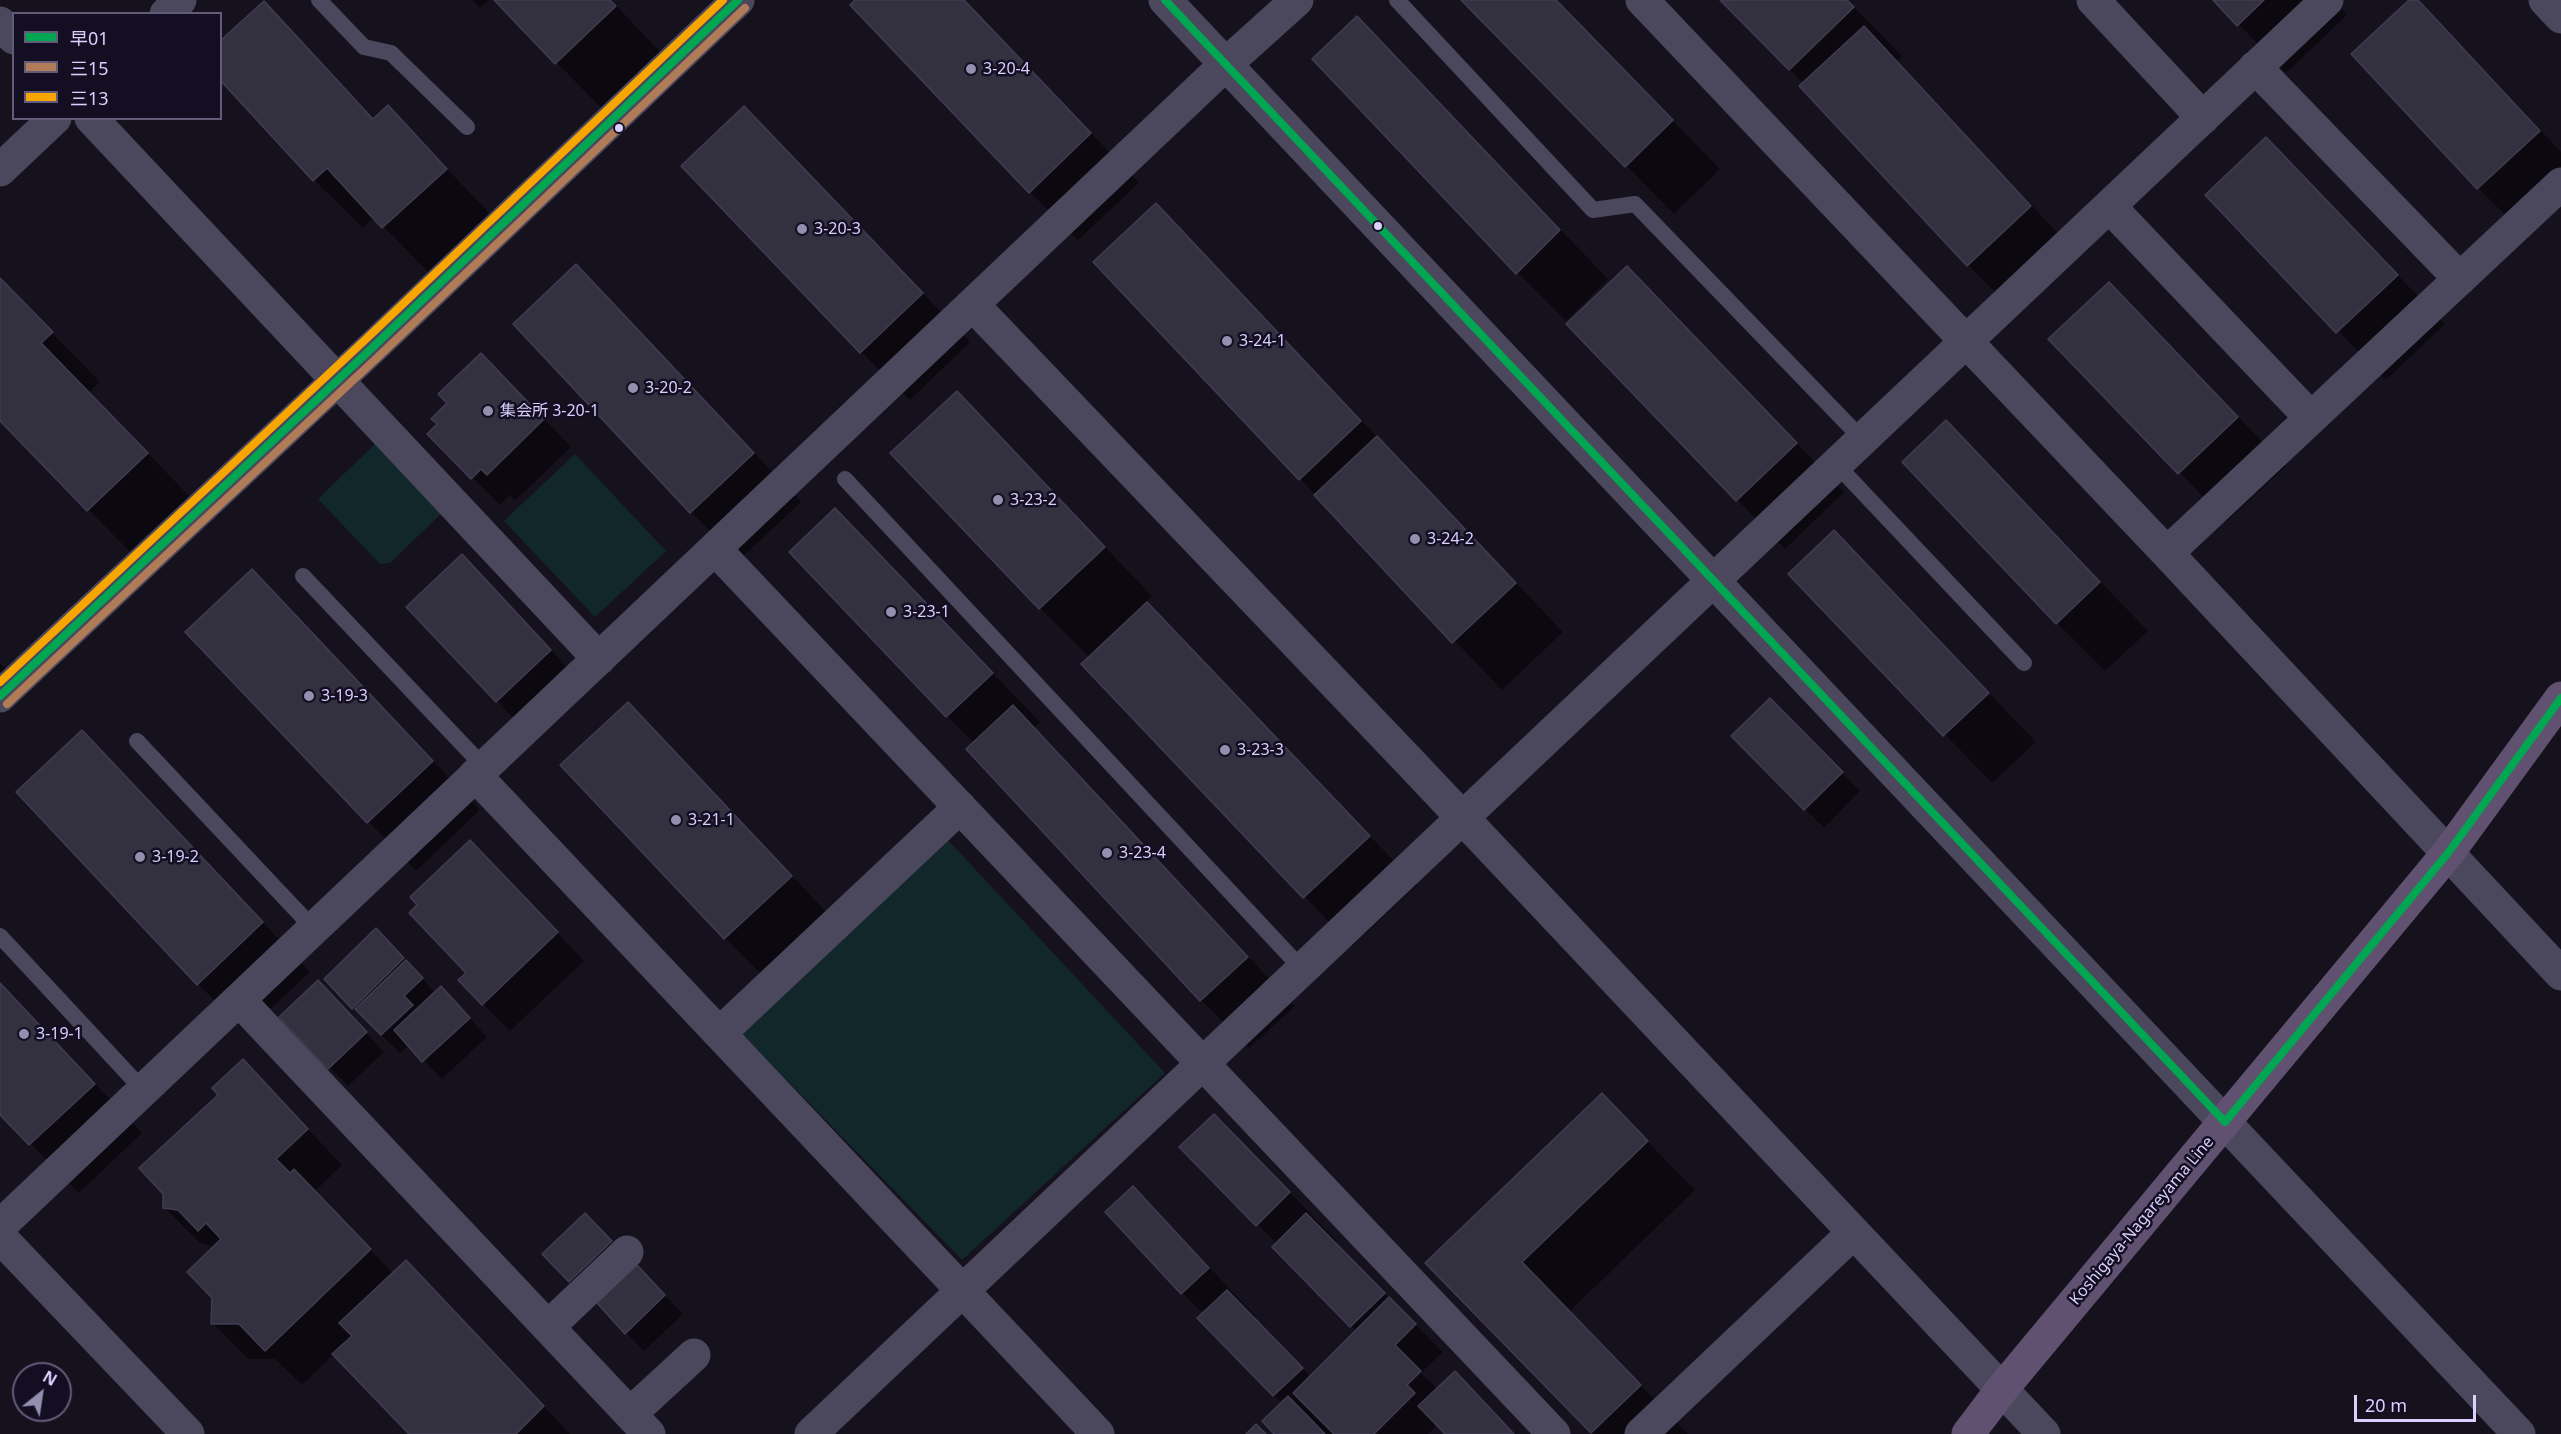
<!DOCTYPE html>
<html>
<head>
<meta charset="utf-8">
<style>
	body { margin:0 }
	#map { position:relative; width:2561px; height:1434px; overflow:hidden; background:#15121d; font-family:"Noto Sans","Noto Sans JP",sans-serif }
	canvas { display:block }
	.legend { position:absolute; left:12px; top:12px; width:210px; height:108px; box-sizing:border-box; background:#130e22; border:2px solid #625c7a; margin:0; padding:8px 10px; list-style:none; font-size:18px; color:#d9d0fe }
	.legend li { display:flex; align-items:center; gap:12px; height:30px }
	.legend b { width:30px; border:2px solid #625c7a }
	.north { position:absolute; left:12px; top:1362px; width:60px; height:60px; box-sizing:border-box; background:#130e22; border:2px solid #625c7a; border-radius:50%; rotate:30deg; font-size:16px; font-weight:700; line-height:24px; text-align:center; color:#d9d0fe }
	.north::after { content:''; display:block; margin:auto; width:21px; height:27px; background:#948eaf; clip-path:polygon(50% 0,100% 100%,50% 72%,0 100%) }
	.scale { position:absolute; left:2354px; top:1395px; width:122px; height:27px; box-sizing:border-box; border:3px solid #d9d0fe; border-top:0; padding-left:8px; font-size:18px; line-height:21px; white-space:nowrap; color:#d9d0fe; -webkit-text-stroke:4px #130e22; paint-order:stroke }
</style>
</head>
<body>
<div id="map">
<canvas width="2561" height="1434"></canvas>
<ul class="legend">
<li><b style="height:8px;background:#00a651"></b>早01</li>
<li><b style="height:8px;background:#b07c57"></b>三15</li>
<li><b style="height:8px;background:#f7a600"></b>三13</li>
</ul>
<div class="north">N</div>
<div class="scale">20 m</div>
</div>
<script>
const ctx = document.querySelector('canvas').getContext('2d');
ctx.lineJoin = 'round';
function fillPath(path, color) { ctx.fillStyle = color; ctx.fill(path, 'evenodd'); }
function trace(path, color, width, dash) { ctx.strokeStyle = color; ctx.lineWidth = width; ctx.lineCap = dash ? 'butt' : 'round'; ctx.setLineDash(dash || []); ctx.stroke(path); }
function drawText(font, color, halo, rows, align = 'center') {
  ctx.font = font + ' "Noto Sans","Noto Sans JP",sans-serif'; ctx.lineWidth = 5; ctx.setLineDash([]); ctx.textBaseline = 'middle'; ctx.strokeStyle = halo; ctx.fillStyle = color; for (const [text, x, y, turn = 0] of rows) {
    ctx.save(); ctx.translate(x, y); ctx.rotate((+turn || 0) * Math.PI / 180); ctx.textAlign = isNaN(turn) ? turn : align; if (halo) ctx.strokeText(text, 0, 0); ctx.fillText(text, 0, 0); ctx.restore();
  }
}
fillPath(new Path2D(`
	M376 443 443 512 390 563 380 564 318 499Z
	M575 454 666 551 595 617 504 521Z
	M948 840 1165 1073 962 1260 740 1032Z`), '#12272a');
fillPath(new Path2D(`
	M472 0H489L480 8Z
	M496 0H611L663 55 604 111Z
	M858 0H964L1139 183 1078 240 1030 192Z
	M1463 0H1554L1720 169 1674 214Z
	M1722 0H1847L1902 56 1897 61 2078 255 2016 313 1968 265 1804 84Z
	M2215 0H2333L2347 15 2286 73Z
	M2411 0H2416L2462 46 2561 152V204L2526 236 2478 188Z
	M264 3 375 119 388 107 494 218 431 275 374 217 363 228 314 180Z
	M1405 67 1608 279 1566 321 1517 272Z
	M744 108 970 342 910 400 861 352Z
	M2266 139 2445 324 2386 380 2207 195Z
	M1156 205 1563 632 1502 690 1300 479Z
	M576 266 801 502 739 560 691 512Z
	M1627 268 1844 492 1785 549 1568 324Z
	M0 280 100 382 89 392 195 502 136 558 0 419Z
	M2109 284 2286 466 2227 521 2050 339Z
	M508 382 571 447 515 501 510 495 500 505 429 434 439 425 449 403Z
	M957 393 1152 596 1146 602 1417 885 1352 946 1083 664 1090 658 1040 608Z
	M1946 422 2148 631 2105 671 2057 623Z
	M835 510 1040 722 1034 728 1295 1006 1249 1048 1201 1000 968 749 974 743 947 716Z
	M1834 532 2036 742 1992 783 1790 574Z
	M252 571 480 810 416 871 187 632Z
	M489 584 577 678 524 729 497 701Z
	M0 663 14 678 0 691Z
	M1770 700 1860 791 1824 828 1733 736Z
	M628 704 839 925 773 986 725 938Z
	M82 732 310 972 246 1032 198 984Z
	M497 869 584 961 510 1031 483 1004 468 973Z
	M394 949 436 993 460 1007 487 1037 442 1079 409 1045 400 1053 353 1007Z
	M0 983 142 1133 79 1193 0 1112Z
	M336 1001 384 1052 348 1086 281 1017Z
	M243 1061 342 1165 314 1192 393 1273 441 1297 570 1434H411L334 1354 302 1385 275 1359H248L213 1323 215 1247 200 1243 164 1207 220 1095Z
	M1602 1095 1695 1190 1569 1312 1688 1434H1594L1428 1263Z
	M1181 1147 1262 1164 1337 1241 1335 1244 1443 1352 1421 1373 1438 1389 1455 1373 1515 1434H1447L1438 1425 1428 1434H1336L1334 1432 1332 1434H1276L1282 1403 1199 1318 1204 1314 1182 1293 1133 1189 1181 1237 1256 1317 1254 1319 1311 1377 1357 1332 1274 1247 1277 1244Z
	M585 1215 630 1260 588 1300 544 1254Z
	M637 1267 683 1314 644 1351 626 1333Z`), '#0007');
const building = new Path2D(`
	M494 0H610L616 6 555 64Z
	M855 0H964L1091 133 1029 193 850 5Z
	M1461 0H1556L1673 120 1625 167Z
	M1720 0H1847L1854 7 1789 70Z
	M2213 0H2264L2237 26Z
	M2409 0H2418L2540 131 2477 189 2351 54Z
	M264 1 373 119 388 105 447 169 382 228 327 168 313 181 220 80V41Z
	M1357 16 1560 230 1516 274 1312 59Z
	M1864 26 2031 206 1967 266 1799 86Z
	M744 106 923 293 860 353 681 166Z
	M2266 137 2398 275 2336 333 2205 195Z
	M1156 203 1361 421 1299 480 1093 262Z
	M576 264 754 453 690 513 513 324Z
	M1627 266 1797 443 1736 501 1566 324Z
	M0 278 53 332 41 343 148 453 87 511 0 421Z
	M2109 282 2238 417 2178 474 2048 339Z
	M481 353 544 419 487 475 481 469 471 479 427 434 437 424 431 419 447 403 438 394Z
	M957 391 1105 547 1039 609 890 453Z
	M1946 420 2100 582 2056 624 1902 462Z
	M1377 436 1516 583 1452 643 1314 495Z
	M835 508 993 673 946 717 789 552Z
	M1834 530 1989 693 1943 736 1788 574Z
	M462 554 551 650 496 702 406 607Z
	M252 569 433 761 367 823 185 632Z
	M1147 602 1370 836 1303 898 1081 664Z
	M1770 698 1843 772 1804 810 1731 736Z
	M628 702 792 876 724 939 560 765Z
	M1013 705 1248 957 1200 1001 966 749Z
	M82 730 263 922 197 985 16 792Z
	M470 840 558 932 482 1005 458 980 466 973 409 913 417 905 410 897Z
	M376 928 404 958 352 1009 324 979Z
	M406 960 423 978 404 996 413 1005 381 1035 355 1009Z
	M318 980 367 1032 328 1069 279 1017Z
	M0 983 95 1084 29 1145 0 1115Z
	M441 986 470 1018 422 1062 394 1030Z
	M243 1059 308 1129 276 1159 290 1173 294 1169 371 1249 265 1351 239 1324H211L212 1298 187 1272 221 1239 206 1223 198 1231 178 1210 163 1208V1194L139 1168 218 1095 212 1088Z
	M1602 1093 1648 1141 1522 1262 1641 1385 1591 1433 1425 1263Z
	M1214 1114 1290 1192 1256 1226 1179 1147Z
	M1133 1186 1209 1268 1181 1294 1105 1212Z
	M585 1213 612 1241 569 1282 542 1254Z
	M1306 1213 1385 1293 1350 1327 1272 1247Z
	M406 1260 544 1406 516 1434H409L332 1354 352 1336 339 1323Z
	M637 1265 665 1295 625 1334 597 1303Z
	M1227 1290 1303 1368 1273 1396 1197 1318Z
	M1389 1297 1416 1324 1395 1345 1421 1371 1407 1385 1415 1393 1374 1434H1334L1293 1393Z
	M1455 1371 1514 1434H1445L1418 1406Z
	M1288 1396 1325 1434H1274L1262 1421Z
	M1256 1424 1266 1434H1246Z`);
fillPath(building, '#33303f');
trace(building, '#423c51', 1.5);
trace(new Path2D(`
	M319 0 364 47 391 53 467 127
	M1397 0 1593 210 1635 204 1863 440
	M1837 465 2024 663
	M845 479 1302 969
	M303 576 484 767
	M137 741 314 929
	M0 936 144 1091`), '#4b485e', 16);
trace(new Path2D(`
	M1642 0 2167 553 2561 974
	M2093 0 2203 118
	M2545 0 2561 17
	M166 14 180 0
	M0 23 14 38
	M2255 67 2460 279
	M91 118 599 659
	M0 170 55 118
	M2110 207 2311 418
	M973 305 1407 759 2044 1434
	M715 549 1554 1434
	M2167 553 2561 184
	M475 775 1098 1434
	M239 1000 649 1434
	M720 1033 960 807
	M0 1226 1226 64 1297 0
	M548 1327 627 1252
	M630 1414 694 1355
	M811 1434 2327 0
	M1641 1434 1853 1233`), '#4b485e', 33);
trace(new Path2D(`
	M1165 0 2519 1434
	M0 696 373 347 738 0
	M0 1237 188 1434`), '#4b485e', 33);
trace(new Path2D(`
	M1968 1434 2002 1389 2448 853 2561 698`), '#5f516f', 33);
trace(new Path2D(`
	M1165 0 2225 1122
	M0 696 373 347 738 0
	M2225 1122 2448 853 2561 698`), '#00a651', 8);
trace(new Path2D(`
	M7 704 380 355 745 8`), '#b07c57', 8);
trace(new Path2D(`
	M0 682 366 339 723 0`), '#f7a600', 8);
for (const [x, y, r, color] of [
	[971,69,6,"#948eaf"],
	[619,128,5,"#d9d0fe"],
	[1378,226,5,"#d9d0fe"],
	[802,229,6,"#948eaf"],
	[1227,341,6,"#948eaf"],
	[633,388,6,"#948eaf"],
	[488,411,6,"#948eaf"],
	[998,500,6,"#948eaf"],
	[1415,539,6,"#948eaf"],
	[891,612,6,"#948eaf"],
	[309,696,6,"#948eaf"],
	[1225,750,6,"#948eaf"],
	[676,820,6,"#948eaf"],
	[1107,853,6,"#948eaf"],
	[140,857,6,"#948eaf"],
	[24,1034,6,"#948eaf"]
]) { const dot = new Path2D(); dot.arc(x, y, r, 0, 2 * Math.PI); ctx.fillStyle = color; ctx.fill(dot); trace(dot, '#130e22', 2); }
drawText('16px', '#d9d0fe', '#130e22', [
	["3-20-4",983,69],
	["3-20-3",814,229],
	["3-24-1",1239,341],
	["3-20-2",645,388],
	["集会所 3-20-1",500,411],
	["3-23-2",1010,500],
	["3-24-2",1427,539],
	["3-23-1",903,612],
	["3-19-3",321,696],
	["3-23-3",1237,750],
	["3-21-1",688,820],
	["3-23-4",1119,853],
	["3-19-2",152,857],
	["3-19-1",36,1034]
], 'left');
drawText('16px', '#d9d0fe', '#130e22', [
	["Koshigaya-Nagareyama Line",2142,1221,-50]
]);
</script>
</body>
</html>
